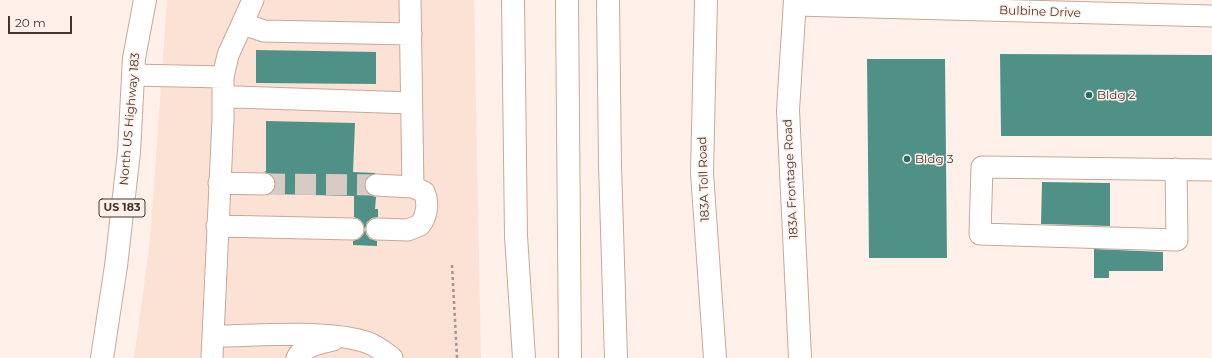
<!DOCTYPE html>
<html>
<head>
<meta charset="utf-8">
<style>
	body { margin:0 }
	#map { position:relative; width:1212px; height:358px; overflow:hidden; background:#fff1ea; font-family:Montserrat,sans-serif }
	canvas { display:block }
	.scale { position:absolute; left:8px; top:16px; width:64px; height:18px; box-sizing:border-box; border:2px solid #42342e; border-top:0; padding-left:5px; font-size:12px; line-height:14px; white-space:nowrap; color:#42342e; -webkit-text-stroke:3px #fff1ea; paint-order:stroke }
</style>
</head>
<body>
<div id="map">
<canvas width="1212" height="358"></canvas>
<div class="scale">20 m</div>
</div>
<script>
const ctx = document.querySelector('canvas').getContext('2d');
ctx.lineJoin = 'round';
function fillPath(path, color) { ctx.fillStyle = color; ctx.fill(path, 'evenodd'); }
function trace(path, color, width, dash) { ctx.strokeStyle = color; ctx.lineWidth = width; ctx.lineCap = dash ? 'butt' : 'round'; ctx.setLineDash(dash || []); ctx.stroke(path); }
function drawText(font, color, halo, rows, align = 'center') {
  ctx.font = font + ' Montserrat,sans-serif'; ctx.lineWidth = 3; ctx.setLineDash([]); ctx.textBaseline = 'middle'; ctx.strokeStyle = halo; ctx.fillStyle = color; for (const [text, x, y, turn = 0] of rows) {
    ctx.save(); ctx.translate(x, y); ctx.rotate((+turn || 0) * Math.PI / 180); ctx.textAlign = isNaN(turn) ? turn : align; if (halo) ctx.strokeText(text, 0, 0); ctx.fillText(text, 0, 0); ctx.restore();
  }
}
fillPath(new Path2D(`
	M167 0H474L481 358H134L150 240Z`), '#fbe2d5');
fillPath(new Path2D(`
	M256 50 376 52V84L256 83Z
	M1000 54 1212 55V136H1001Z
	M867 59H945L947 258H869Z
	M266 121 355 123 353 172 376 173 366 178 364 185 365 190 369 195 376 197 375 209H378V217L372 218 367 222 365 229 366 234 370 239 377 241V246L353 245V241L359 239 363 235 365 230 363 223 359 219 354 217V196L270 194 274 190 276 184 274 178 271 174 264 172 266 171Z
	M1042 182 1110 183V226L1041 224Z
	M1094 249 1163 252V271H1109V278H1094Z`), '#4f9186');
trace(new Path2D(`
	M264 184 376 185`), '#d9cbc4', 21, [21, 10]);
const minor = new Path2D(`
	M410 0 413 187
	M795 5 1212 16
	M243 24 264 31 411 34
	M133 75 223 77
	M223 98 236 97 411 103
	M1176 169 1177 240 980 234 982 167 1212 170
	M219 183 264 184
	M376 185 413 187 424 192C429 203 427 216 420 225L408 230 377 229
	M217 226 353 229
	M213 336C257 336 325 329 366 342 376 345 384 352 392 358
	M212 358 223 119V77L228 55 253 0
	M297 358C302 346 321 343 333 340`);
const major = new Path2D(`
	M513 0 516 236 524 358
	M795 0 788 110 800 358
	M102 358 116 266 129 152 134 58 145 0`);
const highway = new Path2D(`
	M567 0 570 358
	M608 0 610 165 616 358
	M706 0 702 173 715 358`);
trace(minor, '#c8a897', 23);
trace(major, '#c8a897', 24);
trace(highway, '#c8a897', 24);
trace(new Path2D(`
	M452 265 457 358`), '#a3958f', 2.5, [3, 3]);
trace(minor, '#fff', 21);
trace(major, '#fff', 22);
trace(highway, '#fff', 22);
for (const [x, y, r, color] of [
	[1089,95,4,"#266d63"],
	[907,159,4,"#266d63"]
]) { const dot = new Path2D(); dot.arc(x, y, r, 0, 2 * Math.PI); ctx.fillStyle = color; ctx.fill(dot); trace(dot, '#fff1ea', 1.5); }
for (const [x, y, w] of [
	[122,208,46]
]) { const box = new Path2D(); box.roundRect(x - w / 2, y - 9, w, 18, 3); ctx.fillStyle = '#fff1ea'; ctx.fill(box); trace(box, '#42342e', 1); }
drawText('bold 11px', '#42342e', null, [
	["US 183",122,208]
]);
drawText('12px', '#42342e', '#fff1ea', [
	["Bulbine Drive",1040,12,2],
	["North US Highway 183",130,119,-85],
	["183A Toll Road",704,179,-92],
	["183A Frontage Road",791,179,-93]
]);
drawText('12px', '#42342e', '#fff1ea', [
	["Bldg 2",1097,95],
	["Bldg 3",915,159]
], 'left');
</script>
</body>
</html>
